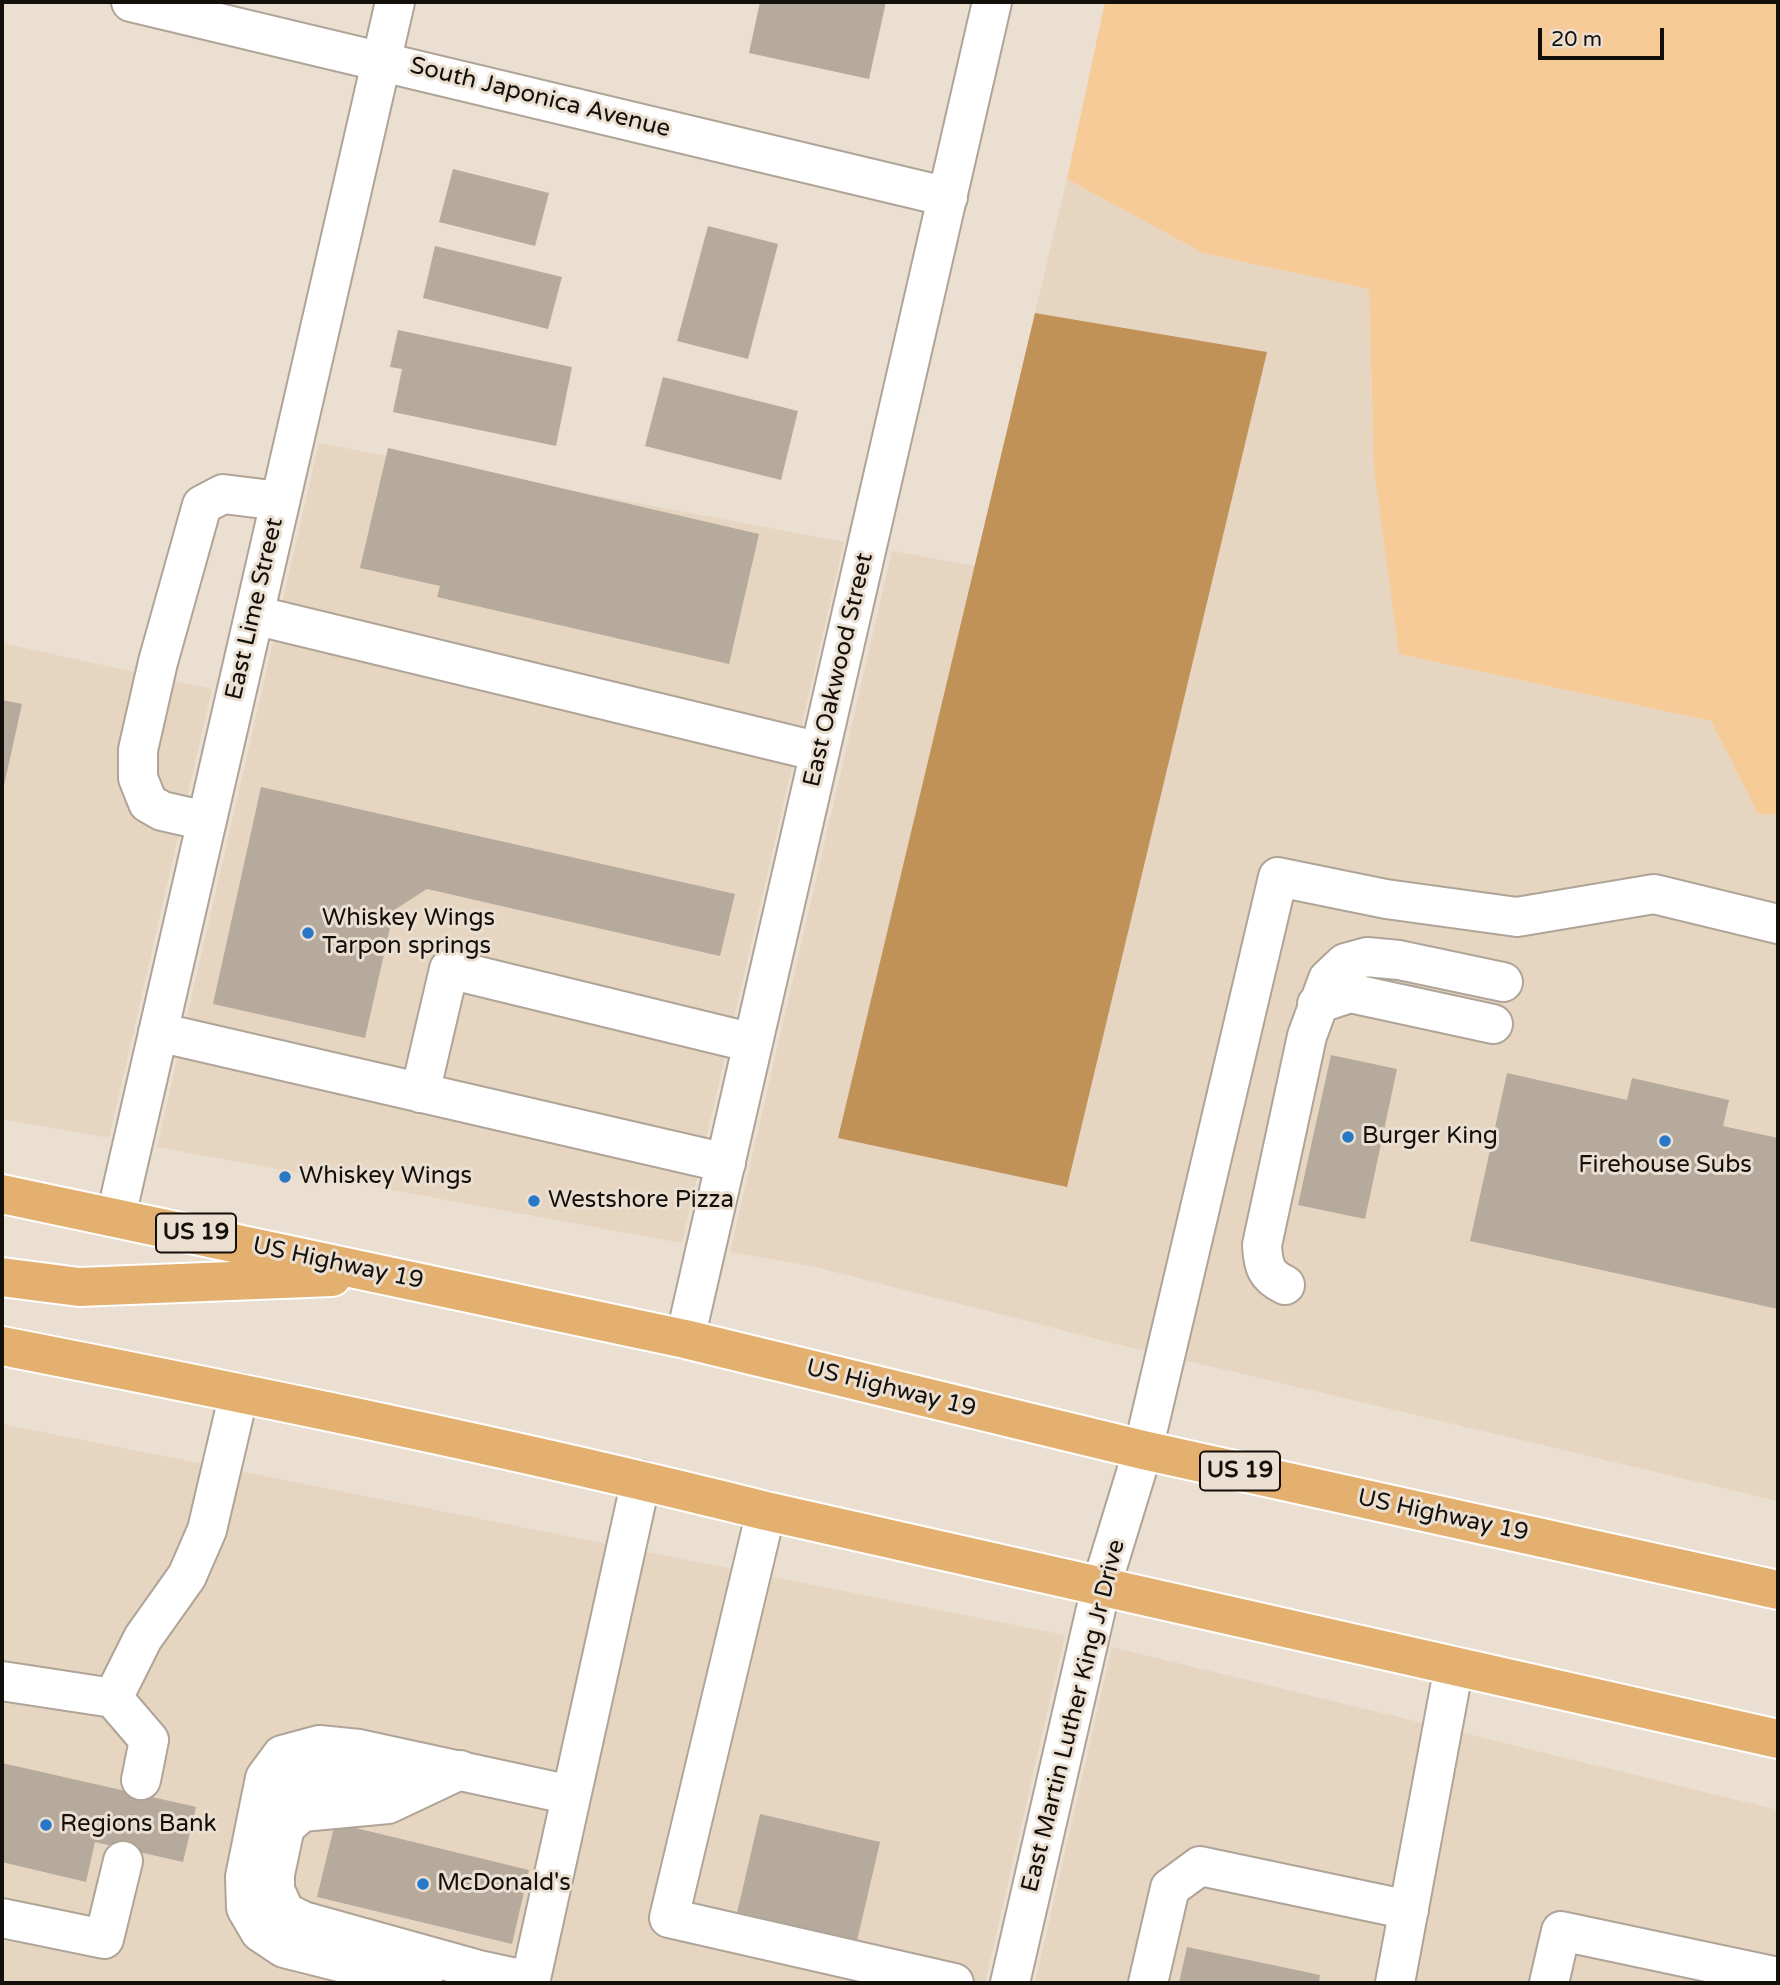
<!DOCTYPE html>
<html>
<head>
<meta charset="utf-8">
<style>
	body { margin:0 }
	#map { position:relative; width:1780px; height:1985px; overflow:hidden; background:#ebdfd1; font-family:"Varela Round",sans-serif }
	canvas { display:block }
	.frame { position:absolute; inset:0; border:4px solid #130f0a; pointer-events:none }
	.scale { position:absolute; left:1538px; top:28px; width:126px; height:32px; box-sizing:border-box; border:4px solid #130f0a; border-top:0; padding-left:9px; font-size:21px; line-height:24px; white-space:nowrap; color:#130f0a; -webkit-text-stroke:5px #ebdfd1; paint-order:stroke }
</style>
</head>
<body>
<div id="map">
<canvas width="1780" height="1985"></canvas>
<div class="frame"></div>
<div class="scale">20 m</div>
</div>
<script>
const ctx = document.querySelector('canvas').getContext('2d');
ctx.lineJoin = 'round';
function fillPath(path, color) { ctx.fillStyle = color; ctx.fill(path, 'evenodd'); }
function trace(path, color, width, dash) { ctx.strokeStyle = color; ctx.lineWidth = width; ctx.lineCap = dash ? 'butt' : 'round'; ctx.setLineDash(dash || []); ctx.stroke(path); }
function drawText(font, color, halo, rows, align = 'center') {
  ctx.font = font + ' "Varela Round",sans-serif'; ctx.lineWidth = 6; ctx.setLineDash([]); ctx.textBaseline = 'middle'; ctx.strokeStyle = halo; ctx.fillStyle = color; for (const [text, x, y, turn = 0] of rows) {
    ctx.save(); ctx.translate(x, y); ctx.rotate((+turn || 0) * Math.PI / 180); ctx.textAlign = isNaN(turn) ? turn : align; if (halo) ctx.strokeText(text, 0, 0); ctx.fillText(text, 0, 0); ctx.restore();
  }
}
fillPath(new Path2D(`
	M1067 179 1203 253 1369 289 1374 469 1399 654 1711 721 1758 814 1778 815V1501L1125 1346 811 1266 730 1252 892 551 975 566 839 1137 1067 1187 1266 352 1035 313Z
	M319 443 844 542 682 1243 157 1147Z
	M2 643 212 689 109 1138 2 1119Z
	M2 1424 1065 1635 985 1983H2Z
	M1112 1647 1778 1810V1983H1035Z`), '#e6d5c1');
fillPath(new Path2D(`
	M1105 2H1778V815L1758 814 1711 721 1399 654 1374 469 1369 289 1203 253 1067 179Z`), '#f6cb98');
fillPath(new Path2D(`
	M1035 313 1267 352 1067 1187 838 1138Z`), '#c09258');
fillPath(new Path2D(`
	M760 2H886L869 79 749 53Z
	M453 169 549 193 535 246 439 222Z
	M708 226 778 244 748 359 677 341Z
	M435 246 562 277 548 329 423 298Z
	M398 330 572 367 556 446 393 412 402 369 390 367Z
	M663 377 798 411 781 480 645 446Z
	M388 448 759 534 729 664 437 597 440 586 360 568Z
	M2 700 22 704 3 790H2Z
	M261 787 735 894 720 956 427 889 394 910 365 1038 213 1004Z
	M1331 1055 1397 1069 1365 1219 1298 1205Z
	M1507 1073 1627 1100 1632 1078 1729 1100 1723 1126 1778 1138V1309L1470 1241Z
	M2 1763 196 1807 183 1862 95 1842 86 1882 2 1862Z
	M760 1814 880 1842 857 1941 737 1913Z
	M335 1823 529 1870 512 1944 317 1897Z
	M1187 1947 1320 1975 1319 1983H1179Z`), '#b6aa9d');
const minor = new Path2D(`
	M131 2 948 197
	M254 615 820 752
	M206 821 162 811 148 803 138 778V750L158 662 202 505 223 494 280 501
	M1317 1004 1350 993 1493 1024
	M158 1032 726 1163
	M420 1093 449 969 753 1043
	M116 1216 395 2
	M1285 1285C1266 1276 1263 1266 1262 1245L1307 1036 1328 979 1345 963 1367 957 1399 960 1503 982
	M685 1339 992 2
	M766 1511 669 1918 954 1983
	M2 1681 113 1698 143 1638 187 1576 207 1530 239 1393
	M113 1698 149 1740 141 1780
	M460 1770 388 1804 302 1812 285 1827 275 1874V1890L285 1912 303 1921 479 1970 530 1981
	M285 1827C290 1761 342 1769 392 1781
	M2 1918 104 1939 123 1861
	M423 1983 284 1948 260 1932 246 1908 245 1877 265 1778 282 1755 319 1745 359 1749 571 1795
	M530 1983 641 1480
	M1010 1983 1101 1587 1143 1450 1278 877 1386 899 1517 917 1654 894 1778 924
	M1148 1983 1170 1888 1200 1866 1409 1910
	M1395 1983 1454 1666
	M1549 1983 1561 1931 1778 1977`);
const highway = new Path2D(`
	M2 1194 685 1339 1143 1450 1778 1590
	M2 1277 79 1287 332 1277
	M2 1346C258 1396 514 1448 766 1511L1778 1739`);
trace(minor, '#afa497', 42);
trace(highway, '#fff', 42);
trace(minor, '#fff', 38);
trace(highway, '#e4b070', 38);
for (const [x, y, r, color] of [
	[308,933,7,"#2778c7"],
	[1348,1137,7,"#2778c7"],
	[1665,1141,7,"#2778c7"],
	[285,1177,7,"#2778c7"],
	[534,1201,7,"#2778c7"],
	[46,1825,7,"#2778c7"],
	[423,1884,7,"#2778c7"]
]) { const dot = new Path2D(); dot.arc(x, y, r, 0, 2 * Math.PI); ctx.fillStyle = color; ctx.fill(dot); trace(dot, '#ebdfd1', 2.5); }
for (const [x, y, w] of [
	[196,1233,80],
	[1240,1471,80]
]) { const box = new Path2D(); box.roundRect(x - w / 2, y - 19.5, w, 39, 5); ctx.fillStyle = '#ebdfd1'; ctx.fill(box); trace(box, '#130f0a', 2); }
drawText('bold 23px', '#130f0a', null, [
	["US 19",196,1233],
	["US 19",1240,1471]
]);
drawText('24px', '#130f0a', '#ebdfd1', [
	["South Japonica Avenue",540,98,14],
	["East Lime Street",255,609,-77],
	["East Oakwood Street",839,670,-77],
	["US Highway 19",338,1264,12],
	["US Highway 19",891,1389,14],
	["US Highway 19",1443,1516,12],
	["East Martin Luther King Jr Drive",1074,1716,-76]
]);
drawText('24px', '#130f0a', '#ebdfd1', [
	["Whiskey Wings",322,919],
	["Tarpon springs",322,947],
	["Burger King",1362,1137],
	["Firehouse Subs",1665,1166,"center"],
	["Whiskey Wings",299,1177],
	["Westshore Pizza",548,1201],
	["Regions Bank",60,1825],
	["McDonald's",437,1884]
], 'left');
</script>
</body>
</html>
